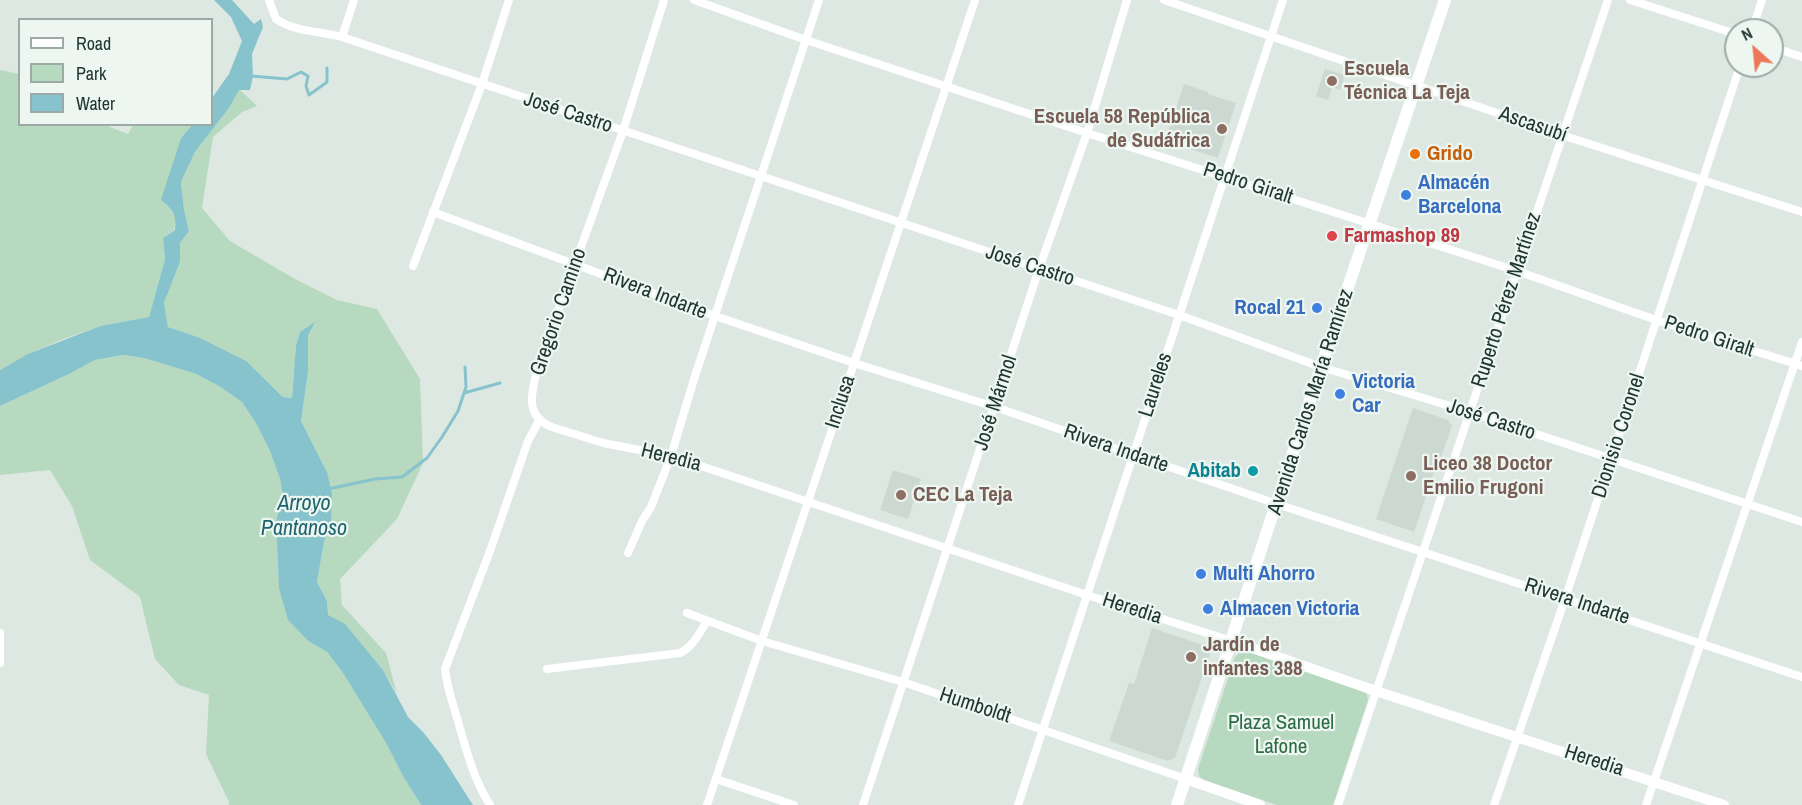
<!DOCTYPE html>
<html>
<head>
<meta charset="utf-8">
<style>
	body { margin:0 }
	#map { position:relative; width:1802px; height:805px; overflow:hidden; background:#dde8e3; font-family:"Archivo Narrow",sans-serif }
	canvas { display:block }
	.legend { position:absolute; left:18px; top:18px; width:195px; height:108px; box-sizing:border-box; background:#edf6f1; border:2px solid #9baaa4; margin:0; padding:8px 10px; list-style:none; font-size:18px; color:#203730 }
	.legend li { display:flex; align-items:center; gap:12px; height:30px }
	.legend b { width:30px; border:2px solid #9baaa4 }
	.north { position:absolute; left:1724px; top:18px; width:60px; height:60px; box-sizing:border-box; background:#edf6f1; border:2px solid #9baaa4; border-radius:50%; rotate:333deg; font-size:16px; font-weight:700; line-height:24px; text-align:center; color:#203730 }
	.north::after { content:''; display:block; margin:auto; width:21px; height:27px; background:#eb7959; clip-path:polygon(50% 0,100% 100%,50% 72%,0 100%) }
</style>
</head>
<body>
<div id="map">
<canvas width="1802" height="805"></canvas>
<ul class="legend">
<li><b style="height:8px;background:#fff"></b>Road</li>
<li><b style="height:16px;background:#b7d9bf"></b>Park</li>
<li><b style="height:16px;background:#87c3cc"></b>Water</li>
</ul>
<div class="north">N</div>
</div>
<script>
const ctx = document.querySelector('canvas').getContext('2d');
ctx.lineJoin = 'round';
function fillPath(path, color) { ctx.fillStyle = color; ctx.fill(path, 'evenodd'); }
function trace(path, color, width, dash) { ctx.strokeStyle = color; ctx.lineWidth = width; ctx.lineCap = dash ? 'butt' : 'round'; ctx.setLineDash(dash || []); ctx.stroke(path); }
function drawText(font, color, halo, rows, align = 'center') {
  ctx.font = font + ' "Archivo Narrow",sans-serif'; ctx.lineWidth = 4.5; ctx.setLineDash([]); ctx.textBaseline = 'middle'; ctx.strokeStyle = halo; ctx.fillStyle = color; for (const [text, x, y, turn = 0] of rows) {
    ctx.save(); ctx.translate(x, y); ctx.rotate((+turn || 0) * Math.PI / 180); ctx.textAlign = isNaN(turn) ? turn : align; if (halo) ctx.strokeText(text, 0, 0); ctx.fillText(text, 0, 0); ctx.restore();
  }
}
fillPath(new Path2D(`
	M1325 69 1345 75 1340 90 1332 87 1328 100 1316 96Z
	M1184 84 1208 92V94L1236 103 1218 158 1165 141Z
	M1413 408 1448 420 1452 426 1440 460H1438L1414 532 1376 519Z
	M893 470 921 479 908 519 880 510Z
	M1152 628 1206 646 1210 653 1175 758 1168 761 1109 741 1129 683 1134 684Z`), '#ccd8d2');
fillPath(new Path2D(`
	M0 70 19 74 20 124 105 125 128 134 133 125H192L181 138 168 205 176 220 174 230 163 238 165 259 149 317C132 321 115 323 99 327 64 337 31 352 0 370Z
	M239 89 257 106 242 112 213 137 202 208 230 241 295 279 337 300 377 309 420 379 423 463 397 519 340 579 342 605 386 653 397 694 383 670 345 625 328 616 327 601 317 582 324 542 331 521 327 472 301 421 308 372V335L300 332 296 345 292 398 283 397C253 365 210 341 168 327L164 303 180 262V243L189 231 184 210 181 182 195 152 229 108Z
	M123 355 144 358 166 365 196 374 219 386 242 402 257 425 270 451 280 479 283 496 276 521 279 589 288 620 308 641 327 652 343 673 386 743 404 778 421 805H229V802L206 754 209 695 179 685 155 659 140 597 90 560 72 506 50 470 0 475V406L67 375 95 360Z
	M1246 651 1363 690 1367 695 1368 700 1333 805H1277L1204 780 1199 776 1198 769 1235 657 1240 652Z`), '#b7d9bf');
fillPath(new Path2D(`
	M214 0H232L254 24 261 19 263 27 252 54 253 76 250 90H239L229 108 195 152 181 182 184 210 189 231 180 243V262L164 303 168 327 200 338 246 361 283 397 292 398 296 345 300 332 315 322 308 335V372L301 421 327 472 332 494 331 521 324 542 317 582 327 601 328 615 345 624 383 670 408 717 423 732 441 755 473 805H421L404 778 386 743 343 673 327 652 308 641 288 620 279 589 276 521 283 496 280 479 270 451 257 425 242 402 219 386 196 374 144 358 123 355 95 360 67 375 0 406V370L28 354 82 333 101 326 149 317 165 259 163 238 175 230C177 216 172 208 161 200L181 138 192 125 212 124V98L229 74 242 41 231 17Z`), '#87c3cc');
trace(new Path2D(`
	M251 76 287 79 301 72 308 76 306 86 309 95 327 82V68
	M464 393 500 383
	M328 489 375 479 402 477 427 458 442 437 458 411 466 387 465 367`), '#87c3cc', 3);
trace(new Path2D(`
	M269 0 276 19C295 32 320 31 342 37L1179 315 1321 367 1470 412 1802 522
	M664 0 623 131 538 366C533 389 522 415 552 427L603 443 671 456 1087 595 1232 641
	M694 0 806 40 1087 133 1517 271 1656 320 1802 366
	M1164 0 1571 138 1802 212
	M1630 0 1736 34
	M1752 30 1762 0
	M342 37 354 0
	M1772 47 1802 57
	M433 212 715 316 854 363 995 407 1277 504 1802 677
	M413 266 482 84 509 0
	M628 553 642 521 651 507 671 456 694 379 819 0
	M687 613 762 641 903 682 1186 779
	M0 633V663
	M547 669 680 653C693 647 700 632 707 621
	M716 779 794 805
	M490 805C473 778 466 749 457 718 452 700 447 688 445 669L490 551 528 441 540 419
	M707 805 975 0
	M863 805 1039 269 1087 133 1127 0
	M1018 805 1283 0
	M1338 805 1608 0
	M1494 805 1565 599 1740 66
	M1646 805 1802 342`), '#fff', 8);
trace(new Path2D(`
	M1232 641 1376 691 1724 805
	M1186 779 1260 805`), '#fff', 10);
trace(new Path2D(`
	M1177 805 1321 367 1445 0`), '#fff', 12);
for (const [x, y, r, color] of [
	[1332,81,6,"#8d6e63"],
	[1222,129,6,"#8d6e63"],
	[1415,154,6,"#e8710a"],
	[1406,195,6,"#3f7fe0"],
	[1332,236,6,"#e0444e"],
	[1317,308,6,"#3f7fe0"],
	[1340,394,6,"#3f7fe0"],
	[1253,471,6,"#0f9aa8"],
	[1411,476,6,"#8d6e63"],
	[901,495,6,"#8d6e63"],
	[1201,574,6,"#3f7fe0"],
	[1208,609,6,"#3f7fe0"],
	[1191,657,6,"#8d6e63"]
]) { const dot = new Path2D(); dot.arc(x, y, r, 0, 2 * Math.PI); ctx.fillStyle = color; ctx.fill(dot); trace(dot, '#edf6f1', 2); }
drawText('bold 21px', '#785e54', '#edf6f1', [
	["Escuela",1344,69],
	["Técnica La Teja",1344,93],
	["Escuela 58 República",1210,117,"right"],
	["de Sudáfrica",1210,141,"right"],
	["Liceo 38 Doctor",1423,464],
	["Emilio Frugoni",1423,488],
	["CEC La Teja",913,495],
	["Jardín de",1203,645],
	["infantes 388",1203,669]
], 'left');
drawText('21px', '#203730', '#edf6f1', [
	["José Castro",568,113,18],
	["Ascasubí",1533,125,19],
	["Pedro Giralt",1248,184,18],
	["José Castro",1030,266,18],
	["Rivera Indarte",655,294,21],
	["Ruperto Pérez Martínez",1507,300,-72],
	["Gregorio Camino",559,312,-71],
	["Pedro Giralt",1709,337,18],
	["Laureles",1156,385,-72],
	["Inclusa",841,402,-72],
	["Avenida Carlos María Ramírez",1311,402,-72],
	["José Mármol",996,403,-72],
	["José Castro",1491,420,18],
	["Dionisio Coronel",1619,436,-72],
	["Rivera Indarte",1116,449,19],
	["Heredia",671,458,14],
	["Rivera Indarte",1577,602,18],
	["Heredia",1132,609,18],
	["Humboldt",975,706,18],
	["Heredia",1594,761,18]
]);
drawText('bold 21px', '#c56008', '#edf6f1', [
	["Grido",1427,154]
], 'left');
drawText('bold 21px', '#366cbe', '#edf6f1', [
	["Almacén",1418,183],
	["Barcelona",1418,207],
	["Rocal 21",1305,308,"right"],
	["Victoria",1352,382],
	["Car",1352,406],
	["Multi Ahorro",1213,574],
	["Almacen Victoria",1220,609]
], 'left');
drawText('bold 21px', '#be3a42', '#edf6f1', [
	["Farmashop 89",1344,236]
], 'left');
drawText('bold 21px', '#0d838f', '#edf6f1', [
	["Abitab",1241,471]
], 'right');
drawText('21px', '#2c6c43', '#edf6f1', [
	["Plaza Samuel",1281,723],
	["Lafone",1281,747]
]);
drawText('italic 22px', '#1e646f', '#edf6f1', [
	["Arroyo",304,504],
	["Pantanoso",304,529]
]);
</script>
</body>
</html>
